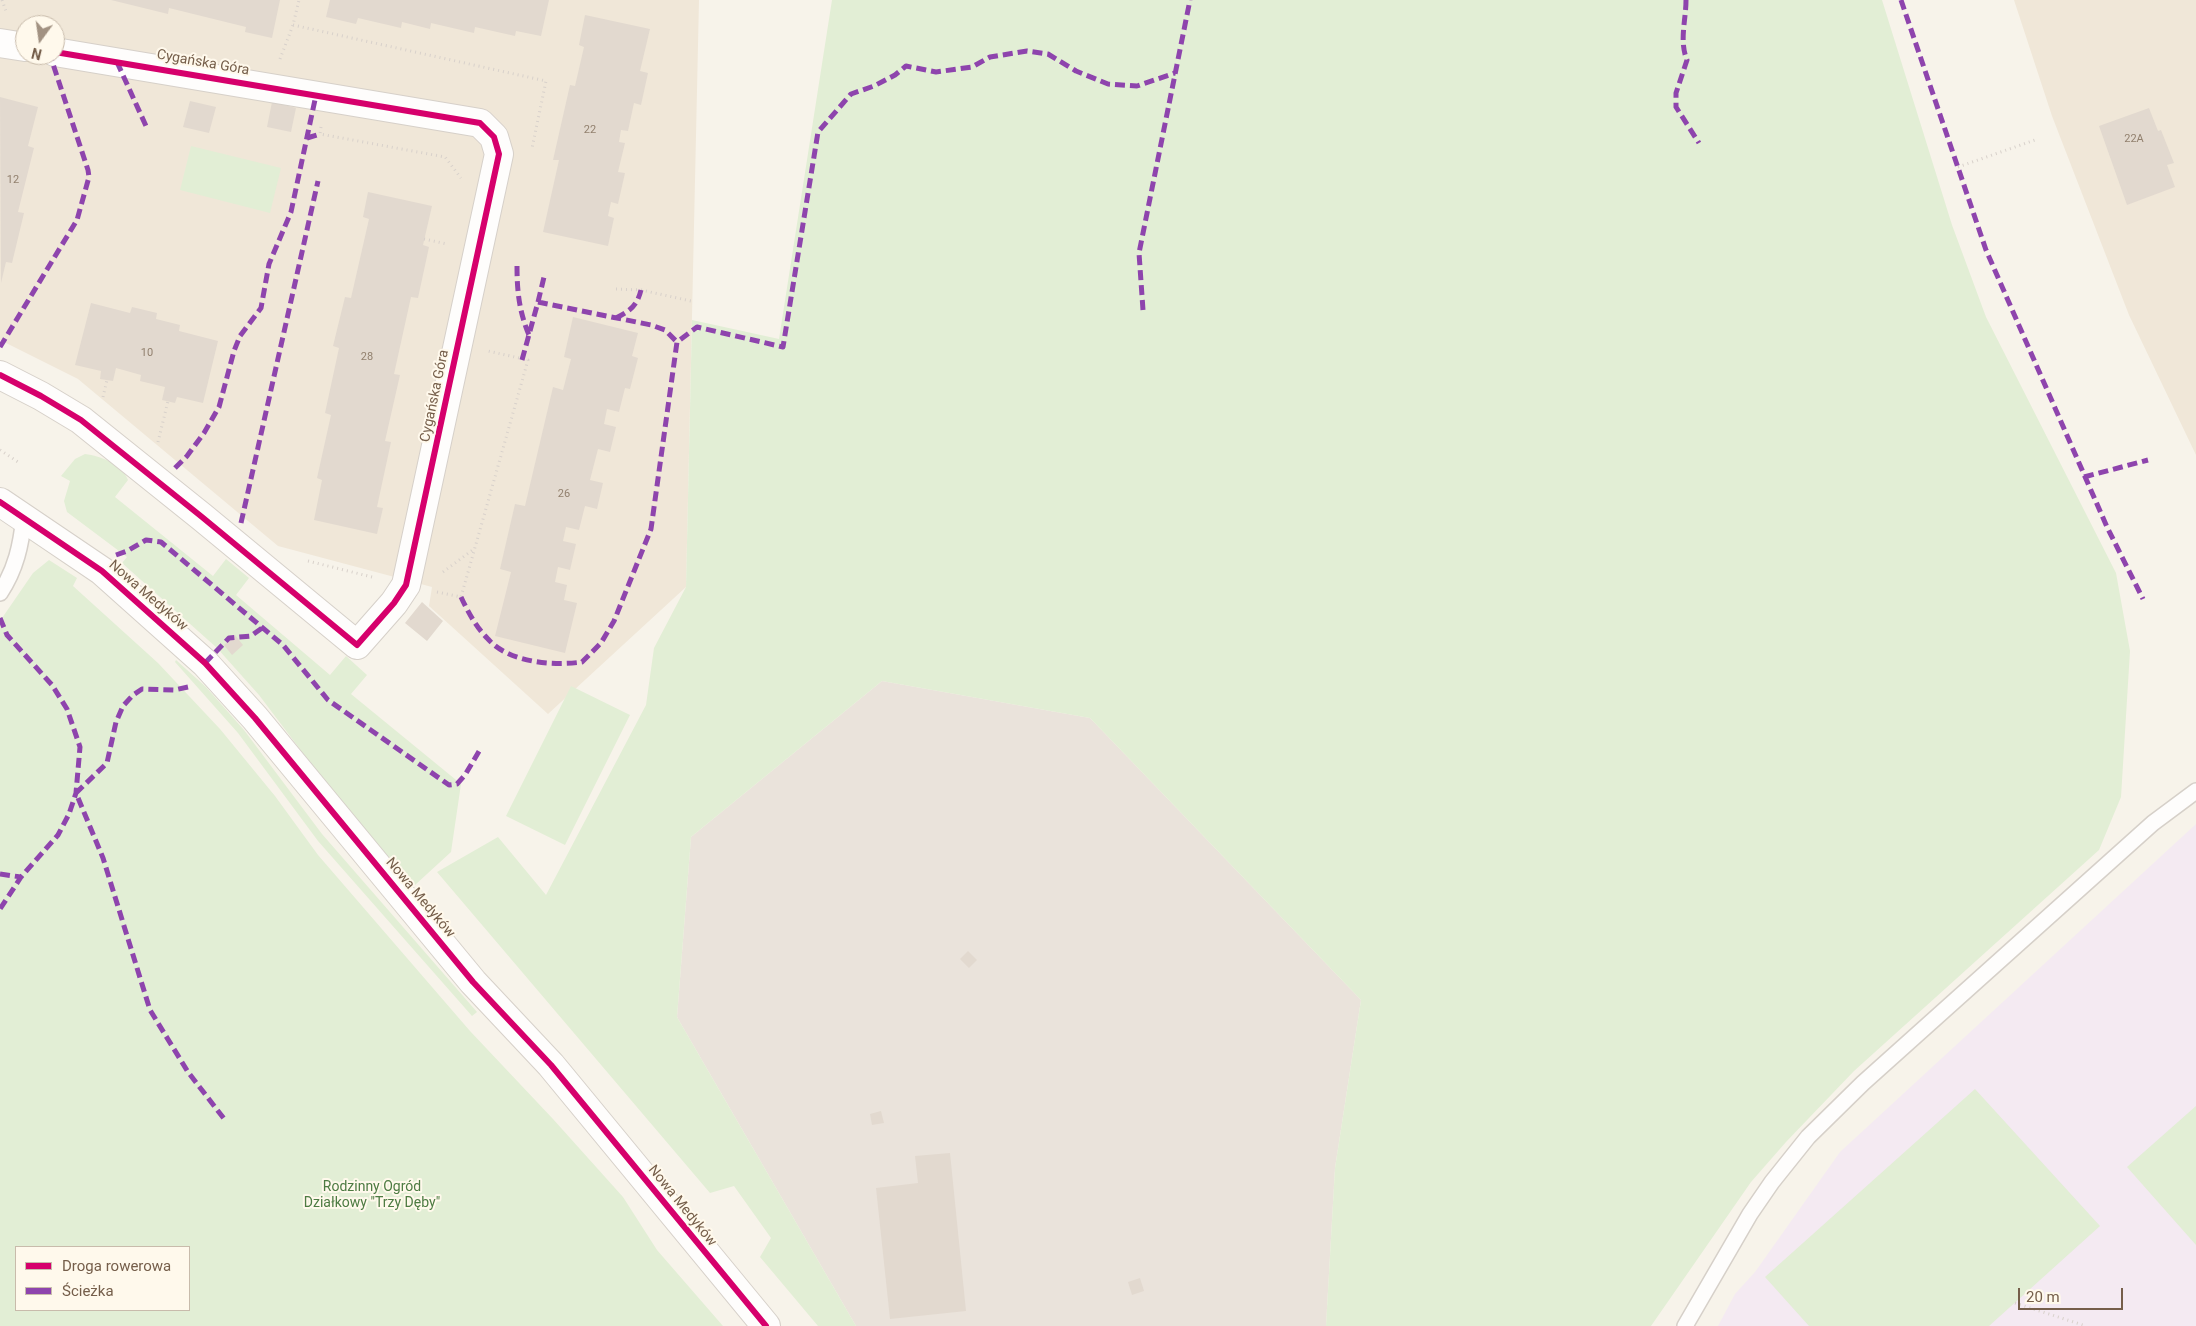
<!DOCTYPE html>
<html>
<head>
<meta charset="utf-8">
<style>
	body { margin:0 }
	#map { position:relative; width:2196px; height:1326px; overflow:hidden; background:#f7f3ea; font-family:Roboto,sans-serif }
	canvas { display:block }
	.legend { position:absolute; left:15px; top:1246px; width:175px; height:65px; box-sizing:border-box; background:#fff9ec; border:1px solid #c8bbab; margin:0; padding:6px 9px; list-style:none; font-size:15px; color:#755e4a }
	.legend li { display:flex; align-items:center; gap:10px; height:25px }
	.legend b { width:25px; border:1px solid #c8bbab }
	.north { position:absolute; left:15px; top:15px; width:50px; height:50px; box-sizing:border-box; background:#fff9ec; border:1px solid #c8bbab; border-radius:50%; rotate:194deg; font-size:14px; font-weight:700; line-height:20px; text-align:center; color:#755e4a }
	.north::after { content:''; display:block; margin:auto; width:18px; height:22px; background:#a29282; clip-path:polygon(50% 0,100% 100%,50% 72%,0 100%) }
	.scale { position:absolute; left:2018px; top:1288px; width:105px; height:22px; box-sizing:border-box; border:2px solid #755e4a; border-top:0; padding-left:6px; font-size:15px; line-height:18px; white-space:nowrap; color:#755e4a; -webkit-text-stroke:4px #fff9ec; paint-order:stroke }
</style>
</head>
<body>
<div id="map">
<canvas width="2196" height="1326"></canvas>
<ul class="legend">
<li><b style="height:6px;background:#d6006c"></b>Droga rowerowa</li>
<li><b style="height:6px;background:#8e44ad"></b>Ścieżka</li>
</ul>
<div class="north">N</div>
<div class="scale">20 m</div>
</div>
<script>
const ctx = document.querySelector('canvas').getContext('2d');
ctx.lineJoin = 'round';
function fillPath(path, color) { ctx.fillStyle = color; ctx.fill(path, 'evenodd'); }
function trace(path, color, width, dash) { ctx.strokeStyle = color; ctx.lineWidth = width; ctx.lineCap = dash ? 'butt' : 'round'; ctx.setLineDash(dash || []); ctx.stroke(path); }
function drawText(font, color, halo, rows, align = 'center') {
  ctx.font = font + ' Roboto,sans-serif'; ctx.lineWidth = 4; ctx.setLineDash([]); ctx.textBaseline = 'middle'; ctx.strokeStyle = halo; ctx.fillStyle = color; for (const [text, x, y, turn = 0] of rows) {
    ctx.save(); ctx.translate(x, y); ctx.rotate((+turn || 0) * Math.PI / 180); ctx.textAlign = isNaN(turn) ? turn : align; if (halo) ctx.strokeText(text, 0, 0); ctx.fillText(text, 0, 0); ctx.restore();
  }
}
fillPath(new Path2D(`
	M0 0H699L686 587 548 714 429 606 432 587 278 546 78 379 0 340ZM25 25H55V55H25Z
	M2014 0H2196V455L2129 315 2052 116Z`), '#f0e7d8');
fillPath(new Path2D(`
	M882 681 1090 718 1361 1000 1335 1168 1326 1326H856L677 1017 691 837Z`), '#eae3db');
fillPath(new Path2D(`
	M2196 824V1326H1718L1735 1294 1755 1272 1840 1152Z`), '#f4eaf2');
fillPath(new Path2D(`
	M832 0H1882L1952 225 1986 317 2116 573 2130 651 2121 797 2099 850 1854 1071 1786 1142 1751 1182 1651 1326H1326L1335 1168 1361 1000 1090 718 882 681 691 837 677 1017 856 1326H818L760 1257 771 1238 734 1186 710 1193 437 872 498 837 546 895 646 705 654 648 686 587 692 320 779 339Z
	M191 146 281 168 270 213 180 190Z
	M85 454C101 456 122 464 128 480L115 497 213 576 226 559 249 578 236 595 330 675 346 656 367 675 351 694 461 784 451 852 415 885 349 814 259 695 217 648 122 563 127 557 67 512 64 501 70 481 61 476 75 459Z
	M49 560 77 578 73 586 158 663 220 729 275 796 318 855 470 1031 553 1119 623 1197 657 1250 723 1326H0V621L33 573ZM189 1247V1310H16V1247Z
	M176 660 206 687 244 730 322 834 477 1012 472 1016 318 841 238 733 175 662Z
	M571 686 630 715 565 845 506 816Z
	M1975 1089 2100 1226 1989 1326H1809L1765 1277Z
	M2196 1106V1245L2127 1167Z`), '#e2eed5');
fillPath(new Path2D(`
	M111 0H280L272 38 245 32 246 27 169 8 168 14Z
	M330 0H549L541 36 516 31 515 36 475 27 474 33 431 23 430 29 402 22 401 28 358 18 356 24 326 17Z
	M585 15 650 29 640 71 648 73 641 105 634 103 628 131 621 130 619 142 625 143 618 172 625 173 618 204 611 202 608 216 614 218 608 246 543 232 559 160H553L570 85 575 86 584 47 579 45Z
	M0 97 38 107 28 146 34 148 18 212 24 213 12 263 6 262 1 283Z
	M190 101 216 107 209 133 183 127Z
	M272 102 296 108 291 132 267 127Z
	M2149 108 2158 131 2161 130 2174 163 2167 165 2175 187 2127 205 2099 126Z
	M368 192 432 206 423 245 429 247 418 298 411 297 394 374 400 375 385 441 391 442 377 507 383 508 377 534 314 520 322 480 317 478 331 415 325 413 339 348 333 346 345 297 351 298 369 219 363 217Z
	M91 303 130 313 132 307 157 313 156 319 180 325 179 331 218 341 203 403 177 397 175 403 162 400 165 387 140 381 141 375 116 368 113 381 100 379 101 371 75 365Z
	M573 317 638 333 632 356 638 358 630 389 625 388 619 412 607 409 604 424 616 427 610 452 598 449 590 480 603 483 597 509 585 506 579 530 566 527 563 541 576 544 570 570 558 567 555 582 567 585 564 600 577 603 565 653 495 636 511 572 500 569 515 504 525 506 553 387 563 390 571 359 564 357Z
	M422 602 443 621 427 641 405 623Z
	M235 635 243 645 232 655 224 645Z
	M968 951 977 960 969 968 960 959Z
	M881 1111 884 1123 872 1125 870 1114Z
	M950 1153 966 1311 890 1319 876 1188 918 1183 915 1156Z
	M1140 1278 1144 1291 1132 1295 1128 1282Z`), '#e2d9cf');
const service = new Path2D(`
	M0 593C16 569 21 545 24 517
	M1685 1326 1750 1214 1772 1182 1808 1137 1863 1083 2153 823 2196 791`);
const minor = new Path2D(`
	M0 43 25 47
	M0 375 41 396 81 420 202 517 357 645 394 603 406 585 499 154 494 137 480 123 55 52`);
const tertiary = new Path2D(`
	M0 502 102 571 205 663 255 718 473 982 551 1065 766 1326`);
trace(service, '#d6d0c9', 18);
trace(minor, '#d6d0c9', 30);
trace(tertiary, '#d6d0c9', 30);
trace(new Path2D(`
	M2 0 6 11
	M293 25 546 81 532 148
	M280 59 293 25 299 0
	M321 127 320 134 445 157 461 178
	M1958 167 2035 140
	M424 239 447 244
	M616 289 641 290 691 301
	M103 397 107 380
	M158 442 168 401
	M0 450 18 462
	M308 561 372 577
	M443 572 474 549
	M437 592 461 597 528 360 488 351
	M2015 1303 2086 1326`), '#d8d1cb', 3, [1, 4]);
trace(service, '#fefdfc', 15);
trace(minor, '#fefdfc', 28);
trace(tertiary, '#fefdfc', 28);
trace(new Path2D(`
	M1686 0C1686 20 1679 41 1687 60L1676 93V107L1699 143
	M1901 0 1986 250 2107 527 2143 599
	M117 62 146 126
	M307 138 320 134
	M517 266C517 291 519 311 529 335
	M538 302 545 273
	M1143 310 1139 253 1190 0
	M616 318C630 311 637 306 641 290
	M0 347 77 220 89 177 88 170 50 55
	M522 360 538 302 651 325 665 330 677 342
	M175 468 187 456 204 433 219 407 234 351 240 336 261 308 269 264 291 212 316 95
	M2084 477 2148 460
	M241 523 318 181
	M116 555 127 551 146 540 161 542 283 645 328 700 449 785 457 784 465 775 481 748
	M461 597C468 612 476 627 488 639 509 663 554 666 582 662L601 643 614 621 651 529 677 342 697 327 783 347 818 132 851 94 874 86 895 75 906 66 936 72 972 67 990 57 1027 51 1048 54 1076 71 1108 84 1137 86 1175 73
	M0 618 7 635 52 685 67 709 80 747 76 793 69 814 58 835 21 877 0 909
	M205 663 229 638 251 636 262 628
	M188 687 174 690 142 689 133 695 123 706 116 722 107 763 76 793 103 858 150 1010 188 1072 225 1120
	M0 874 21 877`), '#8e44ad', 5, [10, 5]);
trace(new Path2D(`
	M0 375 41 396 81 420 202 517 357 645 394 603 406 585 499 154 494 137 480 123 55 52
	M0 502 102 571 205 663 255 718 473 982 551 1065 766 1326`), '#d6006c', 6);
drawText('11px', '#92806e', null, [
	["22",590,130],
	["22A",2134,139],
	["12",13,180],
	["10",147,353],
	["28",367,357],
	["26",564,494]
]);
drawText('14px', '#755e4a', '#fff9ec', [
	["Cygańska Góra",203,63,10],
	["Cygańska Góra",435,396,-78],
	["Nowa Medyków",148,596,41],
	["Nowa Medyków",420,898,50],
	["Nowa Medyków",682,1206,51]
]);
drawText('14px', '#4d7b42', '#fff9ec', [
	["Rodzinny Ogród",372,1187],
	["Działkowy \"Trzy Dęby\"",372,1203]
]);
</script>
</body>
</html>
